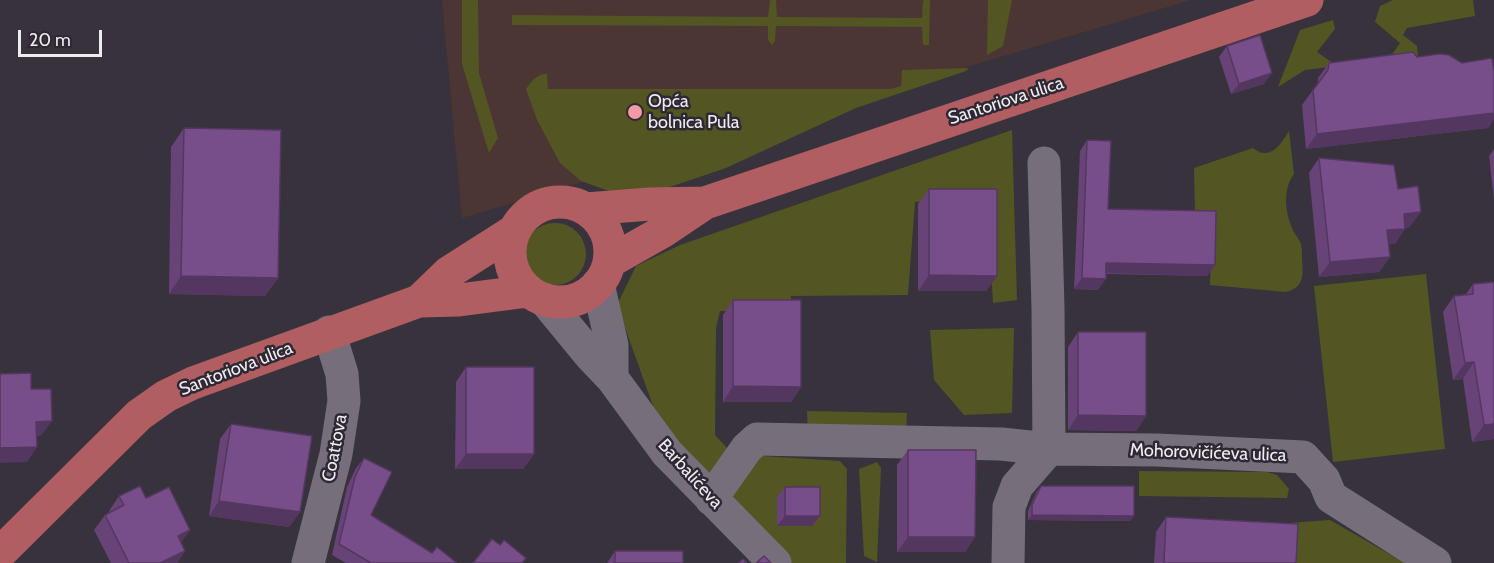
<!DOCTYPE html>
<html>
<head>
<meta charset="utf-8">
<style>
	body { margin:0 }
	#map { position:relative; width:1494px; height:563px; overflow:hidden; background:#38323d; font-family:Cabin,sans-serif }
	canvas { display:block }
	.scale { position:absolute; left:18px; top:30px; width:84px; height:27px; box-sizing:border-box; border:3px solid #efebf2; border-top:0; padding-left:8px; font-size:18px; line-height:21px; white-space:nowrap; color:#efebf2; -webkit-text-stroke:4px #2e2833; paint-order:stroke }
</style>
</head>
<body>
<div id="map">
<canvas width="1494" height="563"></canvas>
<div class="scale">20 m</div>
</div>
<script>
const ctx = document.querySelector('canvas').getContext('2d');
ctx.lineJoin = 'round';
function fillPath(path, color) { ctx.fillStyle = color; ctx.fill(path, 'evenodd'); }
function trace(path, color, width, dash) { ctx.strokeStyle = color; ctx.lineWidth = width; ctx.lineCap = dash ? 'butt' : 'round'; ctx.setLineDash(dash || []); ctx.stroke(path); }
function drawText(font, color, halo, rows, align = 'center') {
  ctx.font = font + ' Cabin,sans-serif'; ctx.lineWidth = 5; ctx.setLineDash([]); ctx.textBaseline = 'middle'; ctx.strokeStyle = halo; ctx.fillStyle = color; for (const [text, x, y, turn = 0] of rows) {
    ctx.save(); ctx.translate(x, y); ctx.rotate((+turn || 0) * Math.PI / 180); ctx.textAlign = isNaN(turn) ? turn : align; if (halo) ctx.strokeText(text, 0, 0); ctx.fillText(text, 0, 0); ctx.restore();
  }
}
fillPath(new Path2D(`
	M442 0H1191L462 218Z`), '#4b3634');
fillPath(new Path2D(`
	M462 0H478L479 73 498 138 489 153 462 64Z
	M770 0H776L777 17 922 18 923 2 924 0H930L929 45H923L922 27 776 26 775 41 772 45 768 40V26L512 25V15L768 17Z
	M988 0H1012L1003 46 987 55Z
	M1393 0H1473L1475 16 1407 28 1403 35 1417 46 1418 56 1389 59 1400 43 1375 22 1380 6Z
	M1333 20 1335 29 1317 52 1337 66 1305 70 1278 87 1300 30Z
	M969 68 966 71 856 108 726 168 649 194H617L581 181 560 163 537 120 526 89C532 81 536 74 547 74L548 89H891L901 86 902 70Z
	M1012 130 1017 300 993 303 987 198 915 202 908 295 791 296 790 312 720 311 716 328 715 435 728 449 703 485 669 451 617 305 636 266 680 245Z
	M1289 131 1294 174C1282 190 1285 214 1294 232 1296 236 1300 240 1301 244 1302 248 1302 254 1302 258 1303 275 1305 287 1286 292L1210 285 1212 219 1195 216 1194 168 1253 148C1270 162 1281 144 1289 131Z
	M524 254a31 31 0 1 1 62 0a31 31 0 1 1-62 0Z
	M1426 274 1445 449 1333 462 1314 286Z
	M1014 328 1012 413 964 415 934 380 930 330Z
	M807 411 907 413 906 436 808 435Z
	M748 455 840 461 847 469 846 563H780L716 498Z
	M877 462 881 468 877 562 864 556 859 469Z
	M1139 471 1267 472 1277 475 1289 489 1287 498 1139 496Z
	M1330 520 1405 563H1289V523Z`), '#535523');
trace(new Path2D(`
	M1044 163 1048 308 1049 449 1157 450 1303 457 1324 480 1331 497 1435 563
	M598 284 612 345V378
	M544 299 590 355 612 378 667 453 775 563
	M711 499 747 448 757 439 1001 444 1049 449
	M308 563 336 454 344 401 342 374 329 332
	M1008 563 1009 507 1017 486 1049 449`), '#766f7b', 33);
trace(new Path2D(`
	M510 252a50 50 0 1 1 100 0a50 50 0 1 1-100 0Z
	M586 209 650 204 705 203
	M609 262 662 232 705 203 1307 0
	M419 301 448 273 514 231
	M0 553 139 415 166 396 193 383 419 301 459 300 528 291`), '#b15e62', 33);
fillPath(new Path2D(`
	M1227 46 1264 84 1231 94 1219 57Z
	M1417 57 1462 63 1494 72V119L1488 128 1306 149 1302 105 1318 83V78L1329 63Z
	M184 128 278 278 265 296 169 294 171 147Z
	M1087 140 1108 209 1207 276 1106 274 1098 290 1074 289 1080 151Z
	M1494 149V200L1489 156Z
	M1319 158 1398 189 1410 227 1405 228 1395 244H1389L1390 257 1379 272 1319 277 1309 173Z
	M929 189 997 276 986 291H918V204Z
	M1473 284 1494 439 1472 442 1463 379 1453 380 1443 312 1454 296 1466 294Z
	M733 300 801 387 791 402H723V315Z
	M1078 332 1146 416 1136 431 1068 430V347Z
	M466 367 534 454 523 469H455L456 382Z
	M231 424 300 512 289 527 209 516 220 439Z
	M908 450 975 537 965 552H897V465Z
	M364 458 371 515 432 553 457 563H346L332 555 347 487 356 468Z
	M1041 486 1134 516 1130 521 1028 520V511L1037 491Z
	M785 487 820 516 812 526H777V497Z
	M119 496 146 498 190 530 181 542 185 551 177 563H111L94 530 105 515 110 513 109 511Z
	M1166 517 1296 563H1154L1156 532Z
	M615 551 683 563H607Z`), '#674377');
fillPath(new Path2D(`
	M1272 73 1264 84 1231 94 1239 84Z
	M1494 113V119L1488 128 1306 149 1317 134Z
	M1421 212 1410 227 1393 229 1404 214Z
	M1405 229 1395 244 1377 245 1387 230Z
	M1390 257 1379 272 1319 277 1330 262Z
	M1106 263 1215 265 1207 276 1099 273Z
	M929 275 997 276 986 291H918Z
	M181 276 278 278 265 296 169 294Z
	M1082 278 1106 279 1098 290 1074 289Z
	M1474 362 1463 379 1453 380 1465 363Z
	M733 386 801 387 791 402H723Z
	M1078 415 1146 416 1136 431 1068 430Z
	M52 421 41 436 26 437 36 422Z
	M1494 424V439L1472 442 1484 425Z
	M37 447 27 462 0 463V448Z
	M466 454H534L523 469H455Z
	M219 501 300 512 289 527 209 516Z
	M1032 515 1134 516 1130 521 1028 520Z
	M785 516H820L812 526H777Z
	M190 530 179 545 178 536Z
	M908 537H975L965 552H897Z
	M185 551 177 563H160Z`), '#543761');
const building = new Path2D(`
	M1260 35 1272 73 1239 84 1227 46Z
	M1413 52 1417 57 1439 54 1449 55 1462 63 1492 58 1494 72V113L1317 134 1313 90 1328 70 1329 63Z
	M184 128 281 130 278 278 181 276Z
	M1087 140 1111 141 1108 209 1216 211 1215 265 1106 263V279L1082 278Z
	M1319 158 1394 165 1398 189 1418 186 1421 212 1404 214 1405 229 1387 230 1390 257 1330 262Z
	M929 189H997V276L929 275Z
	M1494 282V424L1484 425 1474 362 1465 363 1454 296 1473 294V284Z
	M733 300H801V387L733 386Z
	M1078 332H1146V416L1078 415Z
	M466 367H534V454H466Z
	M31 373V389H51L52 421 36 422 37 447 0 448V374Z
	M231 424 312 436 300 512 219 501Z
	M908 450H976L975 537H908Z
	M364 458 392 472 371 515 432 553 437 547 457 563H371L339 544 355 477Z
	M140 486 146 498 169 487 190 530 178 536 185 551 160 563H129L105 515 124 505 119 496Z
	M1041 486H1134V516L1032 515V505Z
	M785 487H820V516H785Z
	M1166 517 1298 524 1296 563H1164Z
	M492 539 500 545 504 540 526 558 522 563H473Z
	M615 551H683V563H615Z
	M764 556 771 563H756Z
	M743 559 747 563H738Z`);
fillPath(building, '#784e8a');
trace(building, '#543761', 1.5);
for (const [x, y, r, color] of [
	[635,112,8,"#f49aa6"]
]) { const dot = new Path2D(); dot.arc(x, y, r, 0, 2 * Math.PI); ctx.fillStyle = color; ctx.fill(dot); trace(dot, '#2e2833', 2); }
drawText('18px', '#efebf2', '#2e2833', [
	["Santoriova ulica",1006,101,-18],
	["Santoriova ulica",236,369,-21],
	["Coattova",335,448,-79],
	["Mohorovičićeva ulica",1208,453,2],
	["Barbalićeva",690,474,48]
]);
drawText('18px', '#efebf2', '#2e2833', [
	["Opća",648,102],
	["bolnica Pula",648,123]
], 'left');
</script>
</body>
</html>
